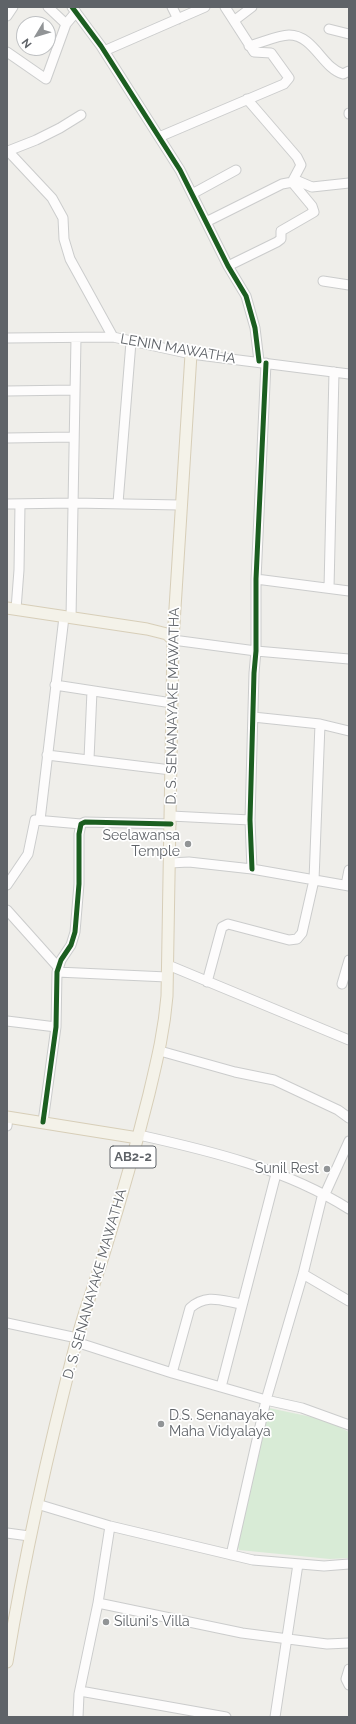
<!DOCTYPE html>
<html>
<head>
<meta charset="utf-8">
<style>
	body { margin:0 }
	#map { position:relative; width:356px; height:1724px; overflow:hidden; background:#efeeea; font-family:Raleway,sans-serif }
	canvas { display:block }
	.frame { position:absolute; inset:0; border:8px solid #5f6368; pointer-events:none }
	.north { position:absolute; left:16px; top:16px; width:40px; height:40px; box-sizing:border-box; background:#fff; border:1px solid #bfc1c3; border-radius:50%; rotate:232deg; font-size:11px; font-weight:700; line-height:16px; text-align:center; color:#5f6368 }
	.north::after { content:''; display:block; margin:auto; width:14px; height:18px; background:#919496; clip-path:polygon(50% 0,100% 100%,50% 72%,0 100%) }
</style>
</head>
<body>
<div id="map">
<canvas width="356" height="1724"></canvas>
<div class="frame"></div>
<div class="north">N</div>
</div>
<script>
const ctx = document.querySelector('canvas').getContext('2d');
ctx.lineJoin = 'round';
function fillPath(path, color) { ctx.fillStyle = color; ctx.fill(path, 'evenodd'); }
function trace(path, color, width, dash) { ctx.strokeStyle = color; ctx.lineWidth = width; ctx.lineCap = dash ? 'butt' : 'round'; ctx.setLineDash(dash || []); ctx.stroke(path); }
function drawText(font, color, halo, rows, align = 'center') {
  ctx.font = font + ' Raleway,sans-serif'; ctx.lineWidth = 3.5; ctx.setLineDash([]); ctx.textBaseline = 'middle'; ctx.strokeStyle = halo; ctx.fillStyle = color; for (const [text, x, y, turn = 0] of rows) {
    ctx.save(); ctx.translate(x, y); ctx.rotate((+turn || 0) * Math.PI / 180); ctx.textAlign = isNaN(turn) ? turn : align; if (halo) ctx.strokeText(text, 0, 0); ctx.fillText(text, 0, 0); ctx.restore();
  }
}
fillPath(new Path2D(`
	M269 1408 326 1420 349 1432V1558L330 1559 239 1550 236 1542Z`), '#d8ebd6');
const minor = new Path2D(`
	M48 7 66 24
	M72 7 101 46 180 170 228 266 246 296 255 328 259 361
	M172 7 178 19
	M7 16 13 7
	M235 20 252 7
	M329 29 349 34
	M249 46C261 43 278 35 289 35 314 35 322 68 343 74L349 71
	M104 51 205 7
	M7 52 46 79 66 24 76 12
	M349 113V114
	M159 137 284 84 289 78 271 53 254 52 225 7
	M8 151 36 140 60 128 81 115
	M7 152 8 151 52 198 63 218 64 239 70 259 113 337
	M192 194 236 170
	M206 222 282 184 298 181 312 187 349 183
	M228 266 277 242 281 239V231L314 212 312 206 292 182 301 165 297 157 247 99
	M323 281 349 285
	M7 338 113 337 191 354 349 374
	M7 391 75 390
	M7 438 74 437
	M118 503 131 342
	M7 504 73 503 180 505
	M256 579 349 591
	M329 588 334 372
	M16 609 19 570 20 504
	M71 618 76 338
	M173 640 256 651 349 659
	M55 685 172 703
	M253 717 320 724 349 731
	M47 755 171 770
	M89 759 92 691
	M171 816 250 820
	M40 820 64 617
	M170 863 189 862 252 869 349 886
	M252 869 250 820 254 673 256 651V579L266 363
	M7 885 28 854 35 820 81 824
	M346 885 349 870
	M7 910 58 967
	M168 965 349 1040
	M57 972 167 977
	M207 982 220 934 222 927 228 924 289 940 297 939 302 933 314 880 320 724
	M342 984 349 960
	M7 1021 56 1027
	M160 1051 235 1072 274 1080 338 1110 349 1118
	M43 1122 56 1027 57 972 61 960 71 945 75 932 79 884V834L81 824 85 822 171 824
	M7 1126 8 1117
	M139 1135C211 1151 286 1169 349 1209
	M325 1194 349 1141
	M303 1274 349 1301
	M7 1323 77 1338
	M76 1342 172 1373 266 1400 302 1408 349 1425
	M172 1373 190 1308C207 1293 222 1301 242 1304
	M221 1387 276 1174
	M37 1504 110 1526 253 1560 324 1566 349 1564
	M7 1533 29 1536
	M231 1555 266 1400 303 1274 323 1193
	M98 1603 242 1633 327 1644 349 1643
	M349 1669 346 1679 349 1685
	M80 1691 226 1717
	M78 1717 79 1694 98 1603 110 1526
	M275 1717 298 1564`);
const major = new Path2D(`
	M7 608 147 629 167 634 173 640
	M7 1117 138 1138
	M7 1662C25 1553 49 1446 77 1339 85 1308 97 1278 106 1247 122 1196 136 1146 149 1094 157 1060 164 1032 167 996L173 640 191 354`);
trace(minor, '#cbcccc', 11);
trace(major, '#d7ceb8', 13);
trace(minor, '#fdfcfc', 9);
trace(major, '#f4f2e9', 11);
trace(new Path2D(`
	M72 7 101 46 180 170 228 266 246 296 255 328 259 361
	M252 869 250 820 254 673 256 651V579L266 363
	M43 1122 56 1027 57 972 61 960 71 945 75 932 79 884V834L81 824 85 822 171 824`), '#1b5e20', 5);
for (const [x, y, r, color] of [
	[188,844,4,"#919496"],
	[327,1169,4,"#919496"],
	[161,1424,4,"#919496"],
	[106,1622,4,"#919496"]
]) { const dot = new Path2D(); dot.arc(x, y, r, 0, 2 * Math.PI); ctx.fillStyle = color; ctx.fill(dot); trace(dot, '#fff', 1.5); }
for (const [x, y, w] of [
	[133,1157,46]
]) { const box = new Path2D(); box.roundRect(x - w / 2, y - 11, w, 22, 3); ctx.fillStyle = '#fff'; ctx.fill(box); trace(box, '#5f6368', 1); }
drawText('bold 13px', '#5f6368', null, [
	["AB2-2",133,1157]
]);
drawText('14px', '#5f6368', '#fff', [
	["LENIN MAWATHA",178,349,10],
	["D. S. SENANAYAKE MAWATHA",173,706,-89],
	["D. S. SENANAYAKE MAWATHA",95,1284,-74]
]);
drawText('14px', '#5f6368', '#fff', [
	["Seelawansa",180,836],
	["Temple",180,852],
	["Sunil Rest",319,1169],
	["D.S. Senanayake",169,1416,"left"],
	["Maha Vidyalaya",169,1432,"left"],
	["Siluni's Villa",114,1622,"left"]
], 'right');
</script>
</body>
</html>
